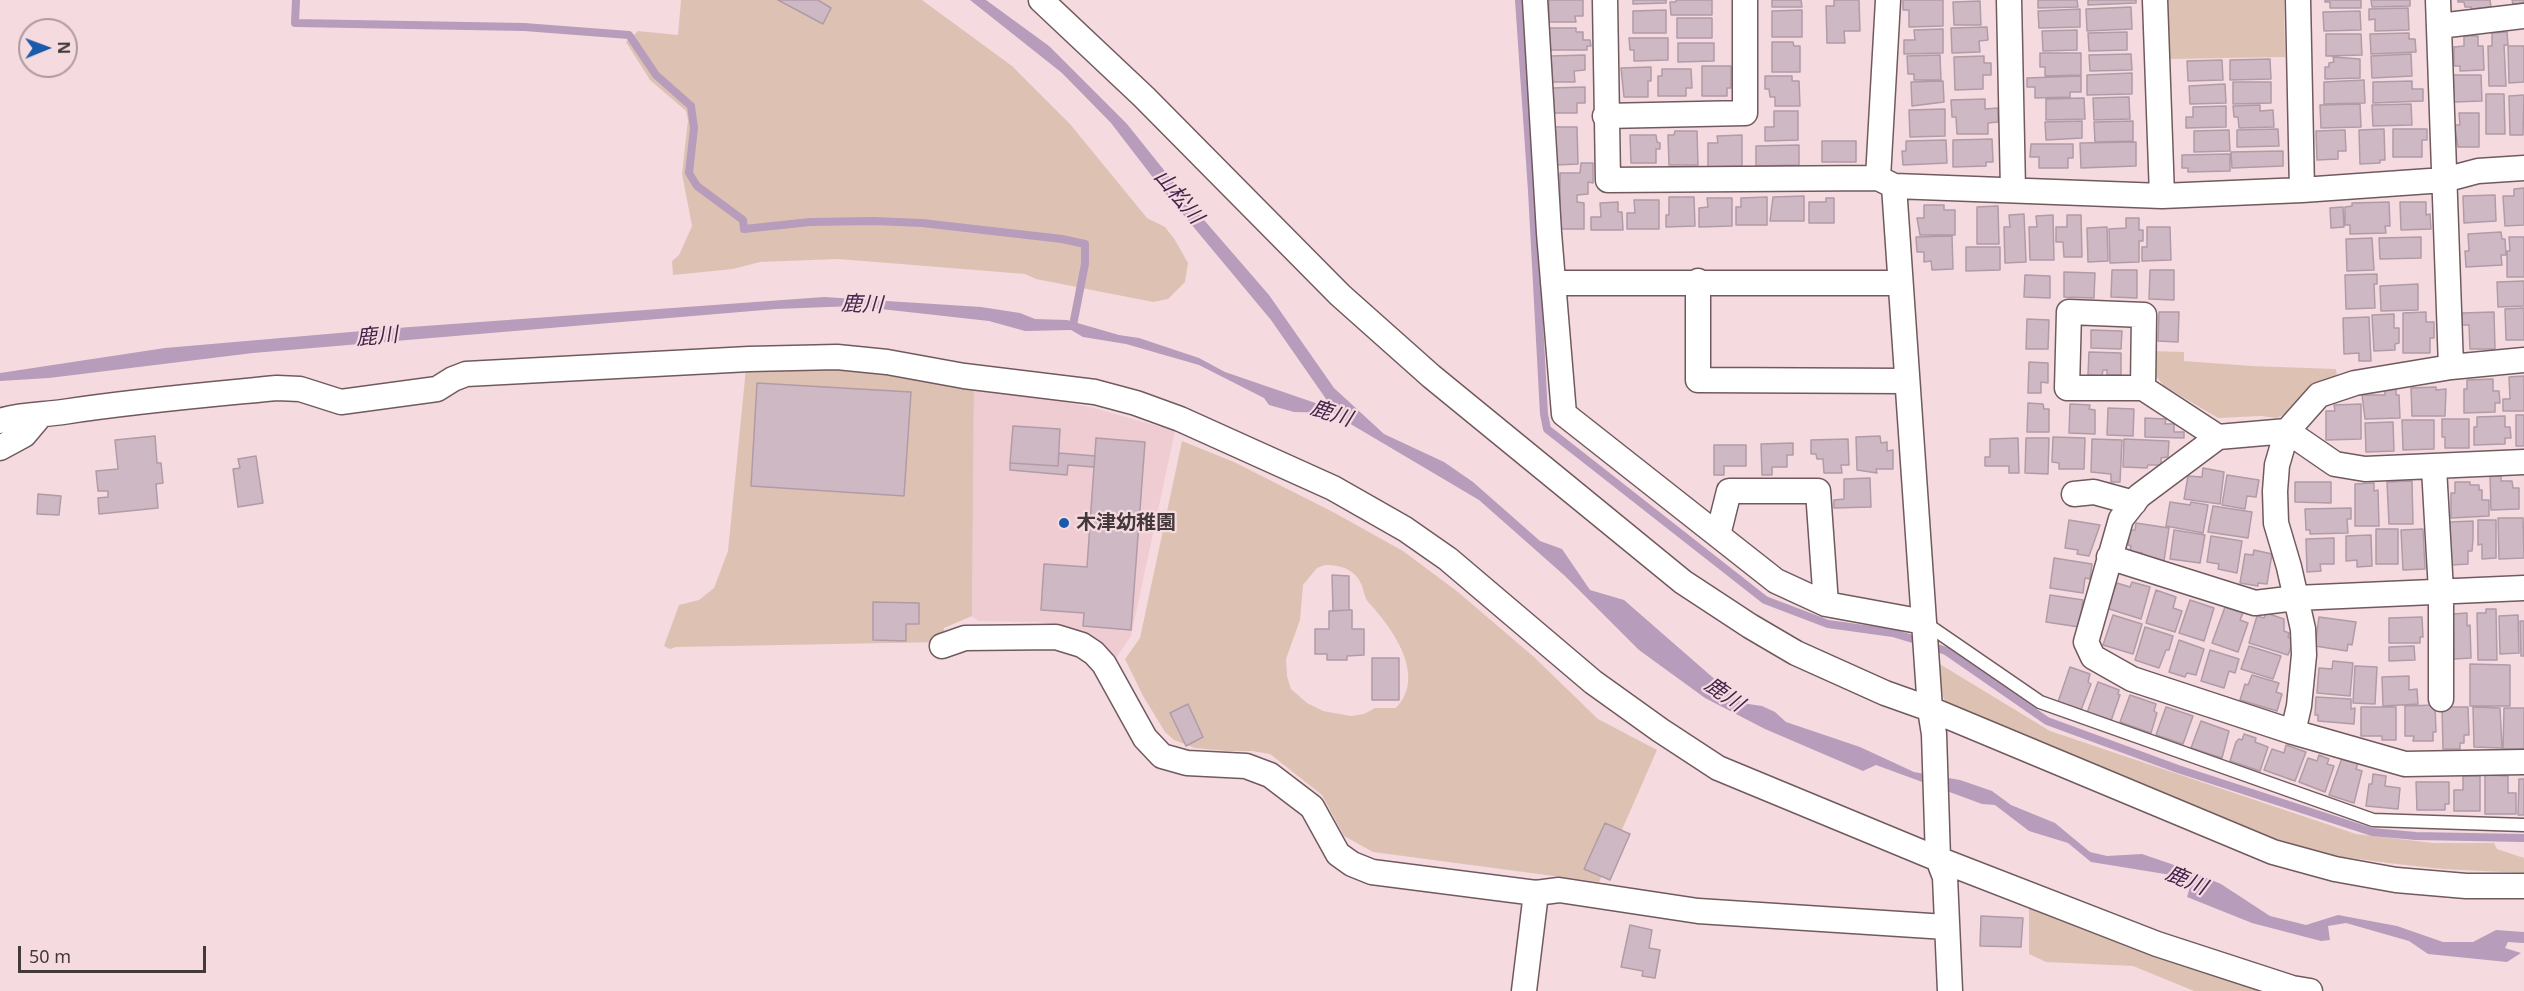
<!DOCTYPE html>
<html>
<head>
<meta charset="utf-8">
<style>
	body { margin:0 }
	#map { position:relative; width:2524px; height:991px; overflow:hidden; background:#f5dbe0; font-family:"Noto Sans",sans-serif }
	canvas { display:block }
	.north { position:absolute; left:18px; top:18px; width:60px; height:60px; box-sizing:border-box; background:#f5dbe0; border:2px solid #ae9a9e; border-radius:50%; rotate:89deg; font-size:16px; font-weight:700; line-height:24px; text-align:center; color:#43393b }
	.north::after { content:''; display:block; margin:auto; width:21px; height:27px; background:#1b5aab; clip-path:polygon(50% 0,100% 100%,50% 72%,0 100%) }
	.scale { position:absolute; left:18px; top:946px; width:188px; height:27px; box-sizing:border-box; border:3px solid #43393b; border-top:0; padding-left:8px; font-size:18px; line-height:21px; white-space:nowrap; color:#43393b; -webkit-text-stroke:4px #f5dbe0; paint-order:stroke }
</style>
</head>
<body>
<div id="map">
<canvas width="2524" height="991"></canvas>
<div class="north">N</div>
<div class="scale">50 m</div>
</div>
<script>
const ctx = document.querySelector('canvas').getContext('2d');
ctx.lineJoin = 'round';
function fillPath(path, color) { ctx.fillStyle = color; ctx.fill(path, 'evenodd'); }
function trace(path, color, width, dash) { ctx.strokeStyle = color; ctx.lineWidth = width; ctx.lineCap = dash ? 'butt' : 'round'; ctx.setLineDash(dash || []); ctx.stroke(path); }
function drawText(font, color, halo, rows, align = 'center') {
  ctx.font = font + ' "Noto Sans","Noto Sans JP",sans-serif'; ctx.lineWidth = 4.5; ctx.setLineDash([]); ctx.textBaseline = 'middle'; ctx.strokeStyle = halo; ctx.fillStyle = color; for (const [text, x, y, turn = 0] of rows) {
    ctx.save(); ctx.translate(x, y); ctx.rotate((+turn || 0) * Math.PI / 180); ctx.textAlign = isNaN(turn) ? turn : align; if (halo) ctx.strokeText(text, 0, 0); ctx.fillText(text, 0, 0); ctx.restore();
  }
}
fillPath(new Path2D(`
	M974 384 1094 408 1175 431 1131 636 1116 658 1081 632 1041 622 978 621 972 616Z`), '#eeccd2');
fillPath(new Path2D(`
	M681 0H922L1012 66 1070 124 1147 218 1165 227 1175 240 1188 263 1185 282 1168 299 1153 302 1036 279 1025 274 838 259 760 262 733 269 673 275 672 261 679 255 692 226 682 174 688 120 686 111 650 80 626 42 638 31 678 35Z
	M2167 0H2284L2285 57 2168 59Z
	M2153 351 2184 352V361L2252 366 2336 369 2337 377 2292 411 2277 418 2261 416 2218 418 2164 386 2155 375Z
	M858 364 974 384 972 616 944 628 943 642 676 647 670 649 664 646 679 605 699 600 714 588 728 551 746 368Z
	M1182 441 1234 462 1333 512 1403 551 1458 592 1534 657 1598 719 1657 750 1599 882 1373 852 1344 836 1322 795 1270 754 1252 751H1227L1195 748 1174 740 1165 732 1143 696 1125 659 1140 638ZM1325 565C1342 565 1356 570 1362 586 1364 592 1365 599 1369 603 1393 629 1427 676 1396 708H1375L1364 714 1351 716 1323 711 1307 703 1291 689 1287 676 1286 659 1300 620 1303 585 1317 568Z
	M1938 663 2050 731 2356 834 2433 843H2494L2497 849 2524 858V873L2442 869 2388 863 2329 855 2268 837 1948 706 1943 697Z
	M2029 903 2267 991H2194L2133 966 2046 962 2029 954Z`), '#ddc2b4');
fillPath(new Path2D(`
	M970 0H986L1049 46 1127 124 1204 220 1269 295 1334 388 1384 434 1444 462 1473 482 1540 541 1562 549 1590 590 1624 600 1742 703 1762 706 1775 712 1786 722 1860 747 1914 772 1960 780 1992 791 2011 805 2055 823 2090 852 2107 856 2142 854 2180 867 2221 884 2270 916 2306 925 2338 915 2397 926 2443 942H2473L2496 930 2524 932V943L2508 942 2505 948 2521 953 2507 962 2428 954 2409 941 2346 923 2328 926 2330 940 2321 941 2252 923 2187 897 2190 887 2171 875 2091 862 2068 843 2029 831 1995 805 1982 804 1876 765 1863 771 1765 729 1705 698 1639 650 1565 576 1479 500 1332 413 1294 412 1269 405 1264 398 1199 365 1126 344 1083 337 1071 330 1025 331 989 321 854 306 776 309 253 353 49 378 0 381V373L165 348 397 328 824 297 981 307 1020 313 1035 319 1067 320 1119 335 1139 338 1199 358 1225 372 1333 409 1271 320 1161 188 1111 123 1062 73Z`), '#b79cbb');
trace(new Path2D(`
	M296 0 295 23 524 27 629 35 656 75 691 106 694 128 689 173 697 186 743 220 744 229 810 222 873 221 922 223 1062 239 1085 244V264L1073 325
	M1519 0 1532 191 1544 414 1547 429 1765 600 1828 624 1893 633 1916 640
	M1937 648 1946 651 2047 721 2178 769 2372 832 2416 836 2524 838`), '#b79cbb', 8);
const building = new Path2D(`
	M778 0H818L831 8 823 24Z
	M1549 0H1583V16H1575L1576 22H1549Z
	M1633 0H1666V3L1633 4Z
	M1676 0H1712V15H1671L1670 2H1676Z
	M1772 0H1801L1802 7H1772Z
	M1834 0H1859L1860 31H1844L1845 43H1827L1826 6H1834Z
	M1903 0H1943V26L1909 27V10H1903Z
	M2038 0H2077L2078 7 2038 8Z
	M2088 0H2136V3L2088 5Z
	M2325 0H2361V8H2330V2H2325Z
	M2371 0H2410V6L2372 7Z
	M2458 0H2490L2491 7 2472 9 2471 7H2465L2464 2H2458Z
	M2512 0H2524V3L2513 4Z
	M1980 1 1981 25H1954L1953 2Z
	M2131 7 2132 29 2087 31 2086 9Z
	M2408 8 2409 30 2375 31V19L2369 20V9Z
	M2080 9V27L2039 28 2038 11Z
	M1666 10V33H1633V11Z
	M1802 10V37H1772V11Z
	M2360 11 2361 30 2324 31 2323 12Z
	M1677 18H1712V38H1677Z
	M1987 27 1988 40 1979 41 1980 52 1952 53 1951 28Z
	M1549 28H1576V32H1583V40H1590L1591 46H1587V50H1549Z
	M1943 29V53L1904 54V40H1915L1914 30Z
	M2077 30V50L2043 51 2042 31Z
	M2127 32V50L2089 51 2088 33Z
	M2507 32 2508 45H2504L2506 86H2489L2488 46H2492V33Z
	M2409 33V39H2415L2416 52 2371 54 2370 34Z
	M2326 34H2361L2362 55 2326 56Z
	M2464 36H2478V46H2483L2484 70 2460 71V66H2454V47L2464 46Z
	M1629 38H1668V60L1634 61V50H1630Z
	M1772 42H1793L1794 46H1800V72H1772Z
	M1678 43H1714V61L1678 62Z
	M2508 46H2524V82L2509 83Z
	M2040 53H2081V75L2045 76V67H2040Z
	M2131 54 2132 70 2090 71 2089 55Z
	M2411 54 2412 76 2372 78 2371 56Z
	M1585 55V70L1574 71 1575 82H1552L1551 56Z
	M1940 55 1941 80H1914V74H1908L1907 56Z
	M1984 56V63H1991V75H1983V89L1955 90 1954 57Z
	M2333 57 2360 59V78L2325 79V67H2329V63L2334 62Z
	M2270 59 2271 79 2230 80V60Z
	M2222 60 2223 80 2188 81 2187 61Z
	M1702 66H1731V88H1727V96H1702Z
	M1651 67V81H1648V97H1624L1621 68Z
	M1662 69H1691L1692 88H1686V96H1658V76H1662Z
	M2132 73V94L2087 95V75Z
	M2453 75H2481L2482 101 2454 102Z
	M1765 76H1792V81H1799L1800 106H1775V97H1770L1769 89H1765Z
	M2081 76V92H2070V97L2035 98V87H2027V78Z
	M2364 80 2365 103 2324 104V82Z
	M1943 81 1944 102 1912 106 1911 82Z
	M2412 81V89H2423V101L2373 103V82Z
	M2233 82H2271V103L2233 104Z
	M2225 84 2226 103 2190 104 2189 86Z
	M1585 87V103H1577V113H1551V88Z
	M2486 94H2504L2505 134H2486Z
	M2524 95 2523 135H2510L2509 96Z
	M2129 97 2130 119 2094 120 2093 98Z
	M2084 98 2085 119 2046 120V99Z
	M1985 99V109L1998 108V122L1988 123V134H1957L1956 117H1952L1951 100Z
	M2360 104 2361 127 2321 128 2320 105Z
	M2411 104 2412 125 2373 126 2372 105Z
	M2260 105V111L2273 110 2274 127 2239 128 2238 117H2234L2233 106Z
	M2226 106V127L2186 128V117H2193V107Z
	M1945 109V136L1910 137 1909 110Z
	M1774 111H1798V140L1765 141V127H1774Z
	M2459 113H2479V147H2458L2454 125H2460Z
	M2082 121V138L2046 140 2045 122Z
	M2133 121V141L2095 142 2094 122Z
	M1555 127H1577L1578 164 1556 165Z
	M2278 129 2279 146 2237 147V130Z
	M2384 129 2385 160H2380V163L2360 164 2359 130Z
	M2393 129H2427V140H2422V157H2393Z
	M2229 130 2230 151 2194 152V131Z
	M2345 130 2346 151H2338V159L2317 160 2316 131Z
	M1675 131H1697L1698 165H1669L1668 135H1674Z
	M1630 135H1656L1657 142 1660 143V149H1656V163H1631Z
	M1742 135V166L1708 167V143H1718L1717 136Z
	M1992 139 1993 162H1986V166L1953 167V140Z
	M1946 140 1947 163 1903 165 1902 151H1906V141Z
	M1822 141H1856V162H1822Z
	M2136 142V166L2081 168 2080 143Z
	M2031 144H2073V158H2068V168H2039V157H2030Z
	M1799 145V165L1756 166V146Z
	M2283 151V166L2232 168 2231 152Z
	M2230 154V171L2188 172V168H2182V155Z
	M1581 163H1593V183L1588 182V194L1577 195V202L1584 203V229H1560V173H1580Z
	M2524 188V225L2505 226 2503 196H2514V189Z
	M2495 195 2496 221 2464 223 2463 196Z
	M1804 196V221H1770L1773 197Z
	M1669 197H1694L1695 226 1666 227V215H1669Z
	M1767 197V225H1736V207H1741V198Z
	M1707 198H1732V226L1699 227V208L1708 207Z
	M1826 198H1834V223H1809V202H1826Z
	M1634 200H1659V229H1627V213H1635Z
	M1618 202V212H1622L1623 230H1591V217H1601L1600 203Z
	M2389 202 2390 226H2385L2386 233 2350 234V225H2345V207L2352 206V203Z
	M2400 202H2426V215L2430 214 2431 229 2401 230Z
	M1924 205H1944V210H1955V235H1920L1917 218H1924Z
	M1998 206 1999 244H1977V207Z
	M2343 207 2344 227 2331 228 2330 208Z
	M2024 214 2026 262 2005 263 2004 227H2010L2009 215Z
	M2053 215 2054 260H2030L2029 227H2037L2036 216Z
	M2067 215H2081L2082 257H2064L2063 242H2056V227H2067Z
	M2126 218H2139V230H2143V241H2139V262L2110 263 2109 229 2126 228Z
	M2107 227 2108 261 2088 262 2087 228Z
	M2147 227H2170L2171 260 2142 261V247H2147Z
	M2501 232 2502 239H2505L2506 255H2501L2502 265 2466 267 2465 251H2469L2468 234Z
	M1952 236 1953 269 1932 270 1931 261 1924 262V252H1917L1916 237Z
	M2421 237V258L2380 259 2379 238Z
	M2509 237H2524V277H2507V251H2510Z
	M2372 238 2374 270 2347 271 2346 239Z
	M1966 247H2000V270L1966 271Z
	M2112 270H2137V298L2111 297Z
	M2150 270H2174V300L2149 299Z
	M2064 272 2095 273 2094 298 2064 297Z
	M2377 274V284H2374L2375 308 2346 309 2345 275Z
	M2025 275 2050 276V298L2024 297Z
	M2524 281V306L2498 307 2497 282Z
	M2418 284V310L2381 311 2380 286Z
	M2524 308V340H2506L2505 309Z
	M2159 312H2179L2178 342 2158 341Z
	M2426 312V322H2434V338H2430V353H2403V313Z
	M2494 312 2495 349H2470L2469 325H2462V313Z
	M2394 314V328H2399V343L2395 344V350L2374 351 2372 315Z
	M2369 317 2371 361H2359V353L2344 354 2343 318Z
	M2027 319 2049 320 2048 349H2026Z
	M2091 330 2122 331 2121 349 2091 348Z
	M2089 352 2121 353V375H2107V370H2103L2102 376 2088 375Z
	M2029 362 2048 363V383L2041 382V393H2028Z
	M2524 376V411H2503V399H2510L2509 377Z
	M2493 379V391H2499L2500 403H2495V412L2464 413V389H2467V380Z
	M757 383 911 392 904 496 751 486Z
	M2436 387V390L2446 389 2445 416H2412L2411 388Z
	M2396 389V395H2399L2400 418 2365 419 2362 395H2385V390Z
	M2028 403 2043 404 2044 409H2049V432H2027Z
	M2070 404 2090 405 2089 409 2095 410V434L2069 433Z
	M2361 404V439L2326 440V411H2335L2334 405Z
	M2108 408 2134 409 2133 436 2107 435Z
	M2516 415H2524V446H2516Z
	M2505 416V427H2510L2511 438H2505V444L2474 445V427H2477V417Z
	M2145 418 2166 419 2165 424H2174V432H2184V438L2145 437Z
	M2442 419H2469V448H2445V437H2442Z
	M2402 420H2434V449L2403 450Z
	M2393 422 2394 451 2366 452 2365 423Z
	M1013 426 1060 429 1058 466 1010 463Z
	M155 436 157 463H161L163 483 156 484 158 508 99 514 98 498 108 497V491H98L96 471 118 469 115 440Z
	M1880 436 1881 443 1887 442V451L1893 450V469H1876L1877 473 1857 470 1856 437Z
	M2053 437 2085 438 2084 469H2059V463L2052 462Z
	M1096 438 1145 442 1131 630 1083 626 1084 613 1041 610 1044 564 1087 567Z
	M2018 438 2019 473H2009V466H1985V457H1990V439Z
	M2026 438H2049L2048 474 2025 473Z
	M1848 439 1849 465H1841L1842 473H1824L1823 459H1817L1816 454H1811V440Z
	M2092 439 2122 440 2120 482H2111V474L2091 472Z
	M2124 439 2169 441 2168 457 2161 458V465H2148L2147 468 2123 467Z
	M1793 443V455H1787V467H1772V475H1762L1761 444Z
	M1714 445H1746V466H1724V475H1714Z
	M1059 453 1095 456 1094 467 1068 465 1067 475 1010 470V463L1058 466Z
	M256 456 263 503 238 507 233 469 240 468 238 459Z
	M2203 468 2224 472 2220 504 2184 499 2188 476 2202 477Z
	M2227 475 2259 480 2256 497 2247 496 2245 509 2222 505Z
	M2490 476H2501V481H2512L2513 488H2519V509L2491 510Z
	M1870 478 1871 507 1834 508V500L1844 499V479Z
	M2412 481 2413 524H2389L2387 482Z
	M2295 482H2331V503L2295 502Z
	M2455 482H2470V485H2479V490H2482V500H2489V516L2451 518V493H2455Z
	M2374 483V491L2378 490 2379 526H2355V484Z
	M38 494 61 496 59 515 37 514Z
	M2170 502 2190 505 2191 502 2208 505 2203 533 2166 526Z
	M2213 506 2252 512 2248 538 2208 532Z
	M2351 508V519H2347L2348 533 2310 534V530H2306L2305 509Z
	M2498 518H2523L2524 558 2499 559Z
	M2069 520 2100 525 2089 556 2077 554 2078 550 2065 548Z
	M2478 520H2496V558L2482 559V544L2478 545Z
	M2473 521V539L2472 551H2468V564L2451 565 2450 522Z
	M2136 523 2169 528 2164 561 2142 557V553L2130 551 2131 546 2128 545 2130 530H2135Z
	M2376 529H2398V564H2376Z
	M2423 529 2425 569 2403 570 2401 530Z
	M2174 530 2205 535 2200 563 2170 559Z
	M2371 535 2372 566 2357 567V560L2346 561V536Z
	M2211 536 2242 541 2237 573 2218 569 2219 564 2207 562Z
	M2334 538V564H2320L2321 571 2307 572 2306 539Z
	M2254 550 2272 554 2267 584 2258 583V586L2240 583 2245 554 2253 555Z
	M2054 558 2092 564 2090 579 2085 578 2083 593 2050 588Z
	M1332 575 1349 576V610L1333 611Z
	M2132 582 2150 587 2141 619 2106 608 2117 583 2130 587Z
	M2156 590 2176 597 2173 608 2182 611 2175 632 2146 623Z
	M2050 595 2083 600 2079 627 2046 622Z
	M2190 600 2214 608 2204 641 2179 633Z
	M873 602 919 603V624H906V641L873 640Z
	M2225 607 2243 613 2240 620 2248 623 2238 652 2212 643Z
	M2486 609H2496L2497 660H2478L2477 613H2486Z
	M1349 610H1352V629H1364V655L1347 656V660H1327V654H1315V629H1329V611Z
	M2266 613 2284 619V631L2289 633 2288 637 2294 639 2288 655 2249 643 2257 616 2264 618Z
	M2467 613V626L2470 625 2471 658 2454 659 2453 614Z
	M2113 615 2142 624 2133 654 2103 645Z
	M2518 615 2519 653 2500 654 2499 616Z
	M2319 617 2356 622 2352 645 2348 644 2347 651 2315 646Z
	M2422 617 2423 637H2420V643H2389V618Z
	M2520 621H2524V656H2521Z
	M2145 627 2173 636 2169 650H2166L2159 668 2135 660Z
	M2179 640 2204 649 2196 675 2187 673 2185 677 2169 672Z
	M2249 646 2281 656 2273 679 2241 669Z
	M2414 646 2415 660 2389 661V647Z
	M2210 650 2239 659 2235 673 2229 671 2224 688 2201 681Z
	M1372 658H1399V700H1372Z
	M2333 661 2353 663 2350 696 2317 693 2319 668 2332 669Z
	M2470 664 2510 665V706H2470Z
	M2355 666 2377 667 2375 704 2353 703Z
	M2070 667 2090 674 2088 682 2091 684 2081 710 2058 702Z
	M2252 675 2279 683 2276 692 2282 694 2277 711 2240 700 2245 684 2248 685Z
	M2409 676V690L2417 689 2418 704 2383 706 2382 677Z
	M2098 682 2119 690 2118 694 2120 695 2111 721 2087 713Z
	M2130 695 2156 704 2154 711 2157 713 2151 733 2120 722Z
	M2316 697 2351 699V709L2355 708 2354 724 2318 721V715H2315Z
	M1188 704 1203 737 1186 746 1170 713Z
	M2435 705 2436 732H2433V741H2413L2414 736H2405V706Z
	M2166 707 2193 716 2183 744 2156 735Z
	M2361 707H2396V740H2382V736H2361Z
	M2442 707H2468L2469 735H2464V743H2460V749H2443Z
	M2473 707 2500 708 2502 748 2474 747Z
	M2504 708H2524V749H2503Z
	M2201 721 2229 731 2222 758 2191 748Z
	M2244 734 2256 738 2255 742 2268 747 2260 771 2230 761 2236 742 2239 739 2242 740Z
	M2286 745 2306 752 2295 781 2264 770 2272 749 2284 753Z
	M2319 755 2329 759 2327 764 2334 766 2325 792 2299 782 2308 758 2317 761Z
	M2342 758 2358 763 2356 769 2362 771 2354 803 2329 795Z
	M2373 774 2386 776 2385 786 2400 788 2398 809 2366 806 2369 784H2372Z
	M2485 775 2508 776V793H2516V814H2485Z
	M2463 776H2480V811H2454V790H2463Z
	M2519 779H2524V815H2518Z
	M2416 782H2449V804H2445V810H2417Z
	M1605 823 1630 834 1610 880 1584 869Z
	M1981 916 2023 918 2021 947 1980 946Z
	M1630 925 1652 930 1649 948 1660 950 1655 978 1642 976 1643 971 1621 967Z`);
fillPath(building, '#ceb8c4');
trace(building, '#b09ba6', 1.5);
const service = new Path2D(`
	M1925 623 2040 702 2373 820 2524 825`);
const minor = new Path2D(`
	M1041 0 1144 97 1340 295 1431 376 1683 582 1750 626 1796 653 1885 693 1930 709 2273 852 2335 869 2396 880 2466 886H2524
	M1535 0 1549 233 1564 414 1776 581 1826 604 1924 622
	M1605 0 1608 180 1878 178
	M1888 0 1878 178 1894 186 2162 196 2302 190 2444 180 2478 171 2524 168
	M2009 0 2013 189
	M2155 0 2162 196
	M2298 0 2302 190
	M2438 0 2451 367
	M2439 26 2524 16
	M1605 116 1745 113V0
	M1894 186 1930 709 1934 734 1938 859 1945 877 1950 991
	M1698 281V380L1906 381
	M1553 283H1899
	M2143 388 2144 315 2069 312 2067 388H2143L2218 437 2287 431 2335 464 2365 469 2524 462
	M0 421C20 414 42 415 63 412 134 401 205 395 277 388L300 389 341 402 437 389 453 379 466 374 749 359 837 357 887 362 964 376 1095 392 1136 403 1180 419 1333 488 1405 529 1448 559 1593 682 1660 730 1718 768 1938 859 2157 944 2292 988 2310 991
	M2218 437 2139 496 2121 519 2086 642 2093 657 2132 679 2293 732 2405 764 2524 762
	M0 448 24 435 40 416
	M2434 468 2441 591V699
	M2074 494 2094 492 2134 503
	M1718 535 1729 491H1818L1826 604
	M2109 557 2255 603 2296 598 2524 588
	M942 646 965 638 1056 637 1082 645 1094 653 1104 664 1145 738 1162 756 1187 763 1246 766 1270 775 1312 807 1338 854 1352 864 1372 872 1536 893 1559 890 1698 911 1946 927
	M2293 732 2299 706 2304 655 2303 629 2289 567 2276 523 2275 491 2277 465 2287 431 2319 395 2355 383 2451 367 2524 360
	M1524 991 1536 893`);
trace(service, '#715a5e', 15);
trace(minor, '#715a5e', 27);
trace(service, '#fff', 12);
trace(minor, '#fff', 24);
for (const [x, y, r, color] of [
	[1064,523,6,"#1b5aab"]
]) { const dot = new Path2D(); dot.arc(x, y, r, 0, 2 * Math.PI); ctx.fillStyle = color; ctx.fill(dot); trace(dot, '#f5dbe0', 2); }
drawText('bold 20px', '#43393b', '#f5dbe0', [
	["木津幼稚園",1076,523]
], 'left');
drawText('italic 21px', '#46234c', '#f5dbe0', [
	["山松川",1178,197,50],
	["鹿川",862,305,2],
	["鹿川",377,337,-5],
	["鹿川",1331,414,18],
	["鹿川",1724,695,35],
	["鹿川",2186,881,23]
]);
</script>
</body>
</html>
